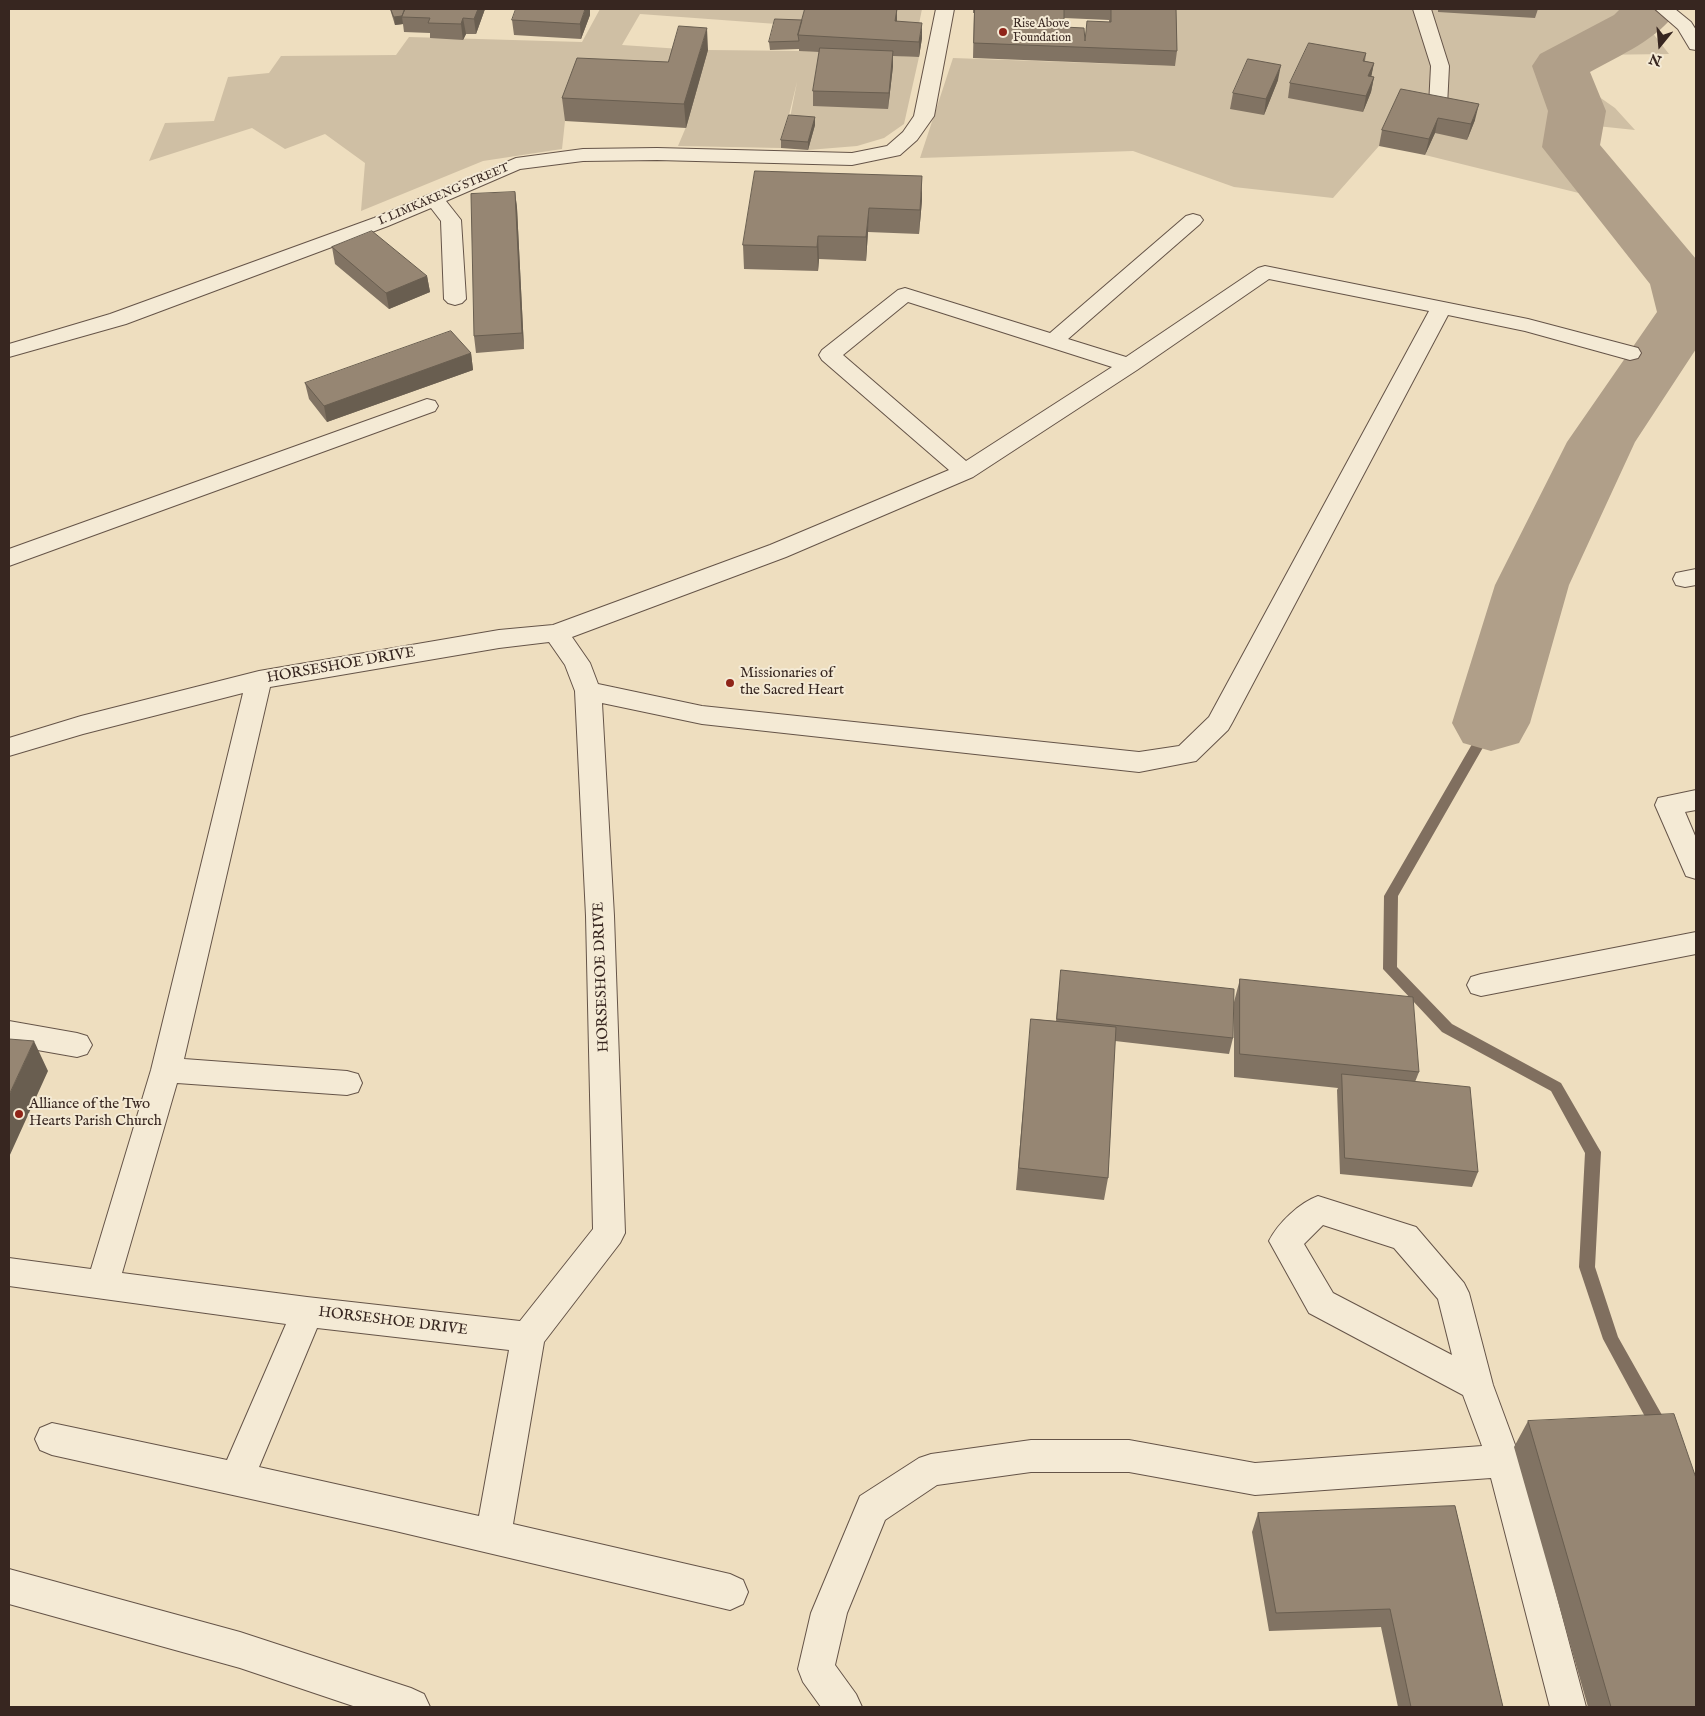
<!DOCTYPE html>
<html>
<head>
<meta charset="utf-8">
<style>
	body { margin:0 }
	#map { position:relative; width:1705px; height:1716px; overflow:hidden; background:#eedebf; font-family:"IM FELL English",serif }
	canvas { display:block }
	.frame { position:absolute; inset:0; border:10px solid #372620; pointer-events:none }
	.north { position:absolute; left:1635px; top:20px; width:50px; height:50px; -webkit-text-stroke:4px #f4ead5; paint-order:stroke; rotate:197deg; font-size:14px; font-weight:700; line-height:20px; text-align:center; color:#372620 }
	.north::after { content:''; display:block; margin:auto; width:18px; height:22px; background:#372620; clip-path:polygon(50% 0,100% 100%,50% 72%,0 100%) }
</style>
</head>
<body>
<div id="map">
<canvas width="1705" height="1716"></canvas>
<div class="frame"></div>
<div class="north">N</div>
</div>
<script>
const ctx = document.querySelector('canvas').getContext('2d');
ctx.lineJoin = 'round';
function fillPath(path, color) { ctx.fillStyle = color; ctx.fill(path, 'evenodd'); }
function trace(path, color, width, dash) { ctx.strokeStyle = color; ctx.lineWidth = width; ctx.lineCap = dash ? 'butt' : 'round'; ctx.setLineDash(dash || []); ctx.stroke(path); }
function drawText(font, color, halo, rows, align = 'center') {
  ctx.font = font + ' "IM FELL English",serif'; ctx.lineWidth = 4; ctx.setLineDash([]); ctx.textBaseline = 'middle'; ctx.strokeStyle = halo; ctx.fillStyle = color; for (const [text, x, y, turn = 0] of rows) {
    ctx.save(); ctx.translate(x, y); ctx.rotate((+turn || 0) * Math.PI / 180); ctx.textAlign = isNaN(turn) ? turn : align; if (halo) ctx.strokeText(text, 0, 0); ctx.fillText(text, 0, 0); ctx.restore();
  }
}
fillPath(new Path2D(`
	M600 9H838L804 26 640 14 622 45 681 49 669 85 580 80 565 121 562 149 483 161 361 211 365 163 325 134 285 149 252 128 149 161 165 123 214 121 228 77 269 73 281 56 396 55 409 37 582 42Z
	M893 9H922L919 24 897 23Z
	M1166 9H1634L1669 54 1591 55 1558 68 1615 108 1635 130 1568 123 1562 142 1603 199 1425 155 1435 133 1475 120 1379 146 1333 198 1234 187 1133 151 920 158 953 58 1175 66Z
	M708 50 804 51 919 57 904 124 884 138 857 146 808 150 789 123 797 82 781 148 678 146 686 127Z`), '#cfbfa4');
fillPath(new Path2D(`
	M1491 718 1496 720 1497 723 1398 896 1397 967 1452 1024 1561 1083 1598 1147 1601 1152 1595 1267 1618 1337 1671 1431 1668 1437 1662 1439 1656 1437 1603 1339 1579 1267 1585 1153 1551 1091 1442 1032 1383 969 1384 896 1486 720Z`), '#806f5f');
fillPath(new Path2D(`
	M1620 9H1679C1657 40 1622 54 1590 72L1606 111 1600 145 1696 259V349L1635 442 1569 585 1530 723 1519 743 1491 751 1463 743 1452 723 1495 585 1567 442 1657 312 1650 284 1542 147 1548 111 1532 66 1540 54 1614 15Z`), '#b09f89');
const minor = new Path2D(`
	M936 9H954L934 116 917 140 900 155 852 165 657 160 583 161 520 169 446 201 461 220 466 299 462 303 455 305 448 303 444 299 441 221 431 208 388 226 126 324 9 357V344L110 314 374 218 516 158 583 149 657 148 852 153 887 146 903 132 914 116Z
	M1413 9H1431L1449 66 1447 106 1445 110 1438 112 1431 110 1429 106 1431 66Z
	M1655 9H1675L1691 22 1696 30V50L1690 49 1678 29Z
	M1193 214 1200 216 1203 220 1200 224 1068 339 1126 357 1258 268 1265 266 1528 319 1638 348 1641 353 1638 358 1630 360 1525 331 1448 315 1232 723 1228 730 1196 761 1139 772 702 724 602 703 614 916 625 1233 620 1243 544 1342 513 1524 730 1574 743 1580 748 1592 743 1604 730 1610 391 1530 52 1455 40 1450 35 1439 40 1428 52 1423 227 1460 286 1324 9 1286V1258L91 1269 151 1070 243 693 83 734 9 756V738L81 716 259 671 499 630 553 625 770 545 949 470 822 360 819 355 822 350 898 290 905 288 1050 333 1186 216ZM1269 279 1429 311 1209 717 1179 746 1139 752 702 706 598 684 590 663 572 637 786 557 973 477 1137 370ZM908 302 1112 367 966 461 843 355ZM549 642 565 665 575 691 586 916 593 1229 520 1321 307 1297 122 1273 177 1083 347 1095 358 1092 362 1083 358 1074 347 1071 184 1059 270 687 499 648ZM317 1328 509 1350 479 1516 259 1467Z
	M427 399 435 401 438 406 435 411 9 566V549Z
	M1696 569V585L1685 587 1676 585 1673 579 1676 573Z
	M1696 790V810L1685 812 1696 838V879L1686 876 1655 805 1658 798Z
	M1696 932V954L1481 996 1471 993 1467 985 1471 977 1481 974Z
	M9 1021 77 1033 87 1036 92 1045 87 1054 77 1057 9 1045Z
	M1318 1196 1416 1227 1464 1283 1469 1293 1493 1385 1521 1461 1586 1707H1550L1491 1478 1255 1495 1129 1472H1031L937 1485 885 1520 847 1613 835 1665 856 1694 862 1707H821L803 1682 798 1669 811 1613 860 1496 919 1458 931 1454 1031 1440H1129L1255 1463 1482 1446 1463 1395 1309 1313 1269 1241C1278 1223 1299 1203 1318 1196ZM1323 1225 1394 1248 1438 1299 1452 1355 1333 1293 1304 1244Z
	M9 1569 240 1632 411 1688 424 1694 430 1707H356L240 1668 9 1604Z`);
trace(minor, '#655448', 2);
fillPath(minor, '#f4ead5');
fillPath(new Path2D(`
	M390 9H485L476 34H466L463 40 430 38V33L404 32 403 24 395 25Z
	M805 9H897V21L922 38 919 57 893 56V66L888 109 813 106V91L819 52 799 51V49L770 50 769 42 802 20Z
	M973 9H1176L1177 51 1175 66 973 58 974 13H973ZM1064 18 1109 20V22L1085 41 1064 27Z
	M1438 9H1538L1535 18 1438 12Z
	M590 15 581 39 514 35 512 20Z
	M708 50 686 128 565 121 562 98 668 62Z
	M1366 53 1365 61 1374 63 1371 76 1374 77 1371 92 1363 112 1288 98 1290 83Z
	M1278 80 1264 115 1230 109 1233 93Z
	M1401 89 1475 120 1467 140 1435 133 1425 155 1379 146 1382 130Z
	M815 117V125L808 150 781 148V140Z
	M755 171 922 200 919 234 868 232 866 261 819 259 818 271 744 269 743 245Z
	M515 192 517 208 524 349 476 353 474 336Z
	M332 247 427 276 430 292 389 309 335 264Z
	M471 353 473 370 327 422 309 399 305 383Z
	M1061 970 1233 1038 1229 1054 1115 1041 1108 1178 1104 1200 1016 1190 1031 1019 1056 1021Z
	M1240 979 1419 1072 1415 1082 1478 1172 1472 1187 1340 1174 1337 1090 1338 1088 1234 1077V1002Z
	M1528 1421 1696 1707H1588L1514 1447Z
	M1455 1506 1503 1707H1398L1381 1627 1269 1631 1252 1532 1258 1513Z`), '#817363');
fillPath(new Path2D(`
	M478 9H485L476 34 474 19Z
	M585 9H590V15L581 39 580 24Z
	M897 9V20L894 37 895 21Z
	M407 15 402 17 403 24 395 25 394 17Z
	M463 18 466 34 463 40 461 24Z
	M922 23V38L919 57V42Z
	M707 28 708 50 686 128 684 104Z
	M893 51V66L888 109 889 93Z
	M1374 63 1371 78 1368 76Z
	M1281 65 1278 80 1264 115 1266 99Z
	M1374 77 1371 92 1363 112 1366 96Z
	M1479 104 1475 120 1467 140 1471 124Z
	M815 117V125L808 150V142Z
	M1438 118 1435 133 1425 155 1429 139Z
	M922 176V200L919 234 920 210Z
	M515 192 517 208 524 349 522 333Z
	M869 208 868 232 866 261V237Z
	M818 236 819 259 818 271 817 247Z
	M427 276 430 292 389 309 386 293Z
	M471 353 473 370 327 422 324 406Z
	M34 1041 48 1071 9 1157V1095Z`), '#695e50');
const building = new Path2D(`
	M391 9H405L402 16 394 17Z
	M405 9H478L474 19 463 18 461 24 428 23 430 18 402 17Z
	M516 9H585L580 24 512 20Z
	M805 9H897L895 21 922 23 919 42 798 35Z
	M975 9H1064V27L1084 28 1085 41 1087 21 1111 22V9H1176L1177 51 974 43Z
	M775 19 802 20 798 35 799 41 769 42Z
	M679 26 707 28 684 104 562 98 577 58 668 62Z
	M1309 43 1366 53 1363 61 1374 63 1368 76 1374 77 1366 96 1290 83Z
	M820 48 893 51 889 93 813 91Z
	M1248 59 1281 65 1266 99 1233 93Z
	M1401 89 1479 104 1471 124 1438 118 1429 139 1382 130Z
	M789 115 815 117 808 142 781 140Z
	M755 171 922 176 920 210 869 208 866 237 818 236 817 247 743 245Z
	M515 192 522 333 474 336 471 194Z
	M372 231 427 276 386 293 332 247Z
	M451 331 471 353 324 406 305 383Z
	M1061 970 1234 989 1233 1038 1057 1019Z
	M1240 979 1413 997 1419 1072 1240 1054Z
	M1031 1019 1116 1027 1108 1178 1019 1168Z
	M9 1039 34 1041 9 1095Z
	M1342 1074 1470 1087 1478 1172 1345 1158Z
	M1674 1414 1696 1478V1707H1611L1528 1421Z
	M1455 1506 1503 1707H1411L1390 1609 1276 1613 1258 1513Z`);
fillPath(building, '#968673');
trace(building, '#695e50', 1);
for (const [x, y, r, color] of [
	[1003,32,5,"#8f2418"],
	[730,683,5,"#8f2418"],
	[19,1114,5,"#8f2418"]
]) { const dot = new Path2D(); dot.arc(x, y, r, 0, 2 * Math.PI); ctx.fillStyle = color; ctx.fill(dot); trace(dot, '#f4ead5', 2); }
drawText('12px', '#372620', '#f4ead5', [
	["Rise Above",1013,25],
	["Foundation",1013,39]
], 'left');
drawText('12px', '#372620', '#f4ead5', [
	["I. LIMKAKENG STREET",444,195,-23]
]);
drawText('15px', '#372620', '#f4ead5', [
	["HORSESHOE DRIVE",341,666,-10],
	["HORSESHOE DRIVE",602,977,-92],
	["HORSESHOE DRIVE",393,1322,7]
]);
drawText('15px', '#372620', '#f4ead5', [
	["Missionaries of",740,674],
	["the Sacred Heart",740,691],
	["Alliance of the Two",29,1105],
	["Hearts Parish Church",29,1122]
], 'left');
</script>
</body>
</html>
